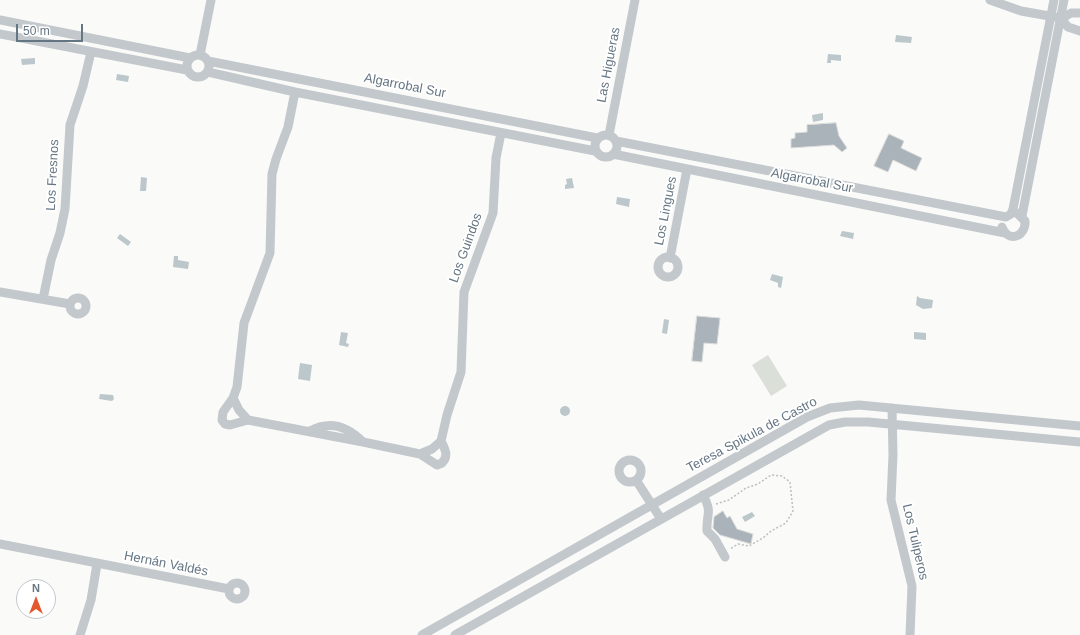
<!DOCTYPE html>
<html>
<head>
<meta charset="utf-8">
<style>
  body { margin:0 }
  #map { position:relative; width:1080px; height:635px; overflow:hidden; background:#fafaf8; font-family:Arial,sans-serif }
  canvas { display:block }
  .north { position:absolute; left:16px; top:579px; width:40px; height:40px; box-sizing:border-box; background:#fff; border:1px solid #c1c8cd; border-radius:50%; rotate:0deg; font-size:11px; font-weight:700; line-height:16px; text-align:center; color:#657683 }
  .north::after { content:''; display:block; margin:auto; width:14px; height:18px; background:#e4572e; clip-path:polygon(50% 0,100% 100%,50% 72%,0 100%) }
  .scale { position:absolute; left:16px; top:24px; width:67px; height:18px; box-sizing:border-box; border:2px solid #657683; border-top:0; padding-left:5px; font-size:12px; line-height:14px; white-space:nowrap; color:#657683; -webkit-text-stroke:3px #fff; paint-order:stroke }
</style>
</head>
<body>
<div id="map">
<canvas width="1080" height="635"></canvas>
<div class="north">N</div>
<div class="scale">50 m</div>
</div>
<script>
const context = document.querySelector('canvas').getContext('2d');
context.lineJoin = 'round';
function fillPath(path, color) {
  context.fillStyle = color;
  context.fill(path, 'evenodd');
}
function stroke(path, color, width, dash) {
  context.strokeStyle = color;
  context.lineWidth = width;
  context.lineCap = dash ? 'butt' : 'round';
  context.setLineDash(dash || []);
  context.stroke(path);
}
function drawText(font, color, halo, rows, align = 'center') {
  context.font = font + ' Arial,sans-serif';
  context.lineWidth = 4;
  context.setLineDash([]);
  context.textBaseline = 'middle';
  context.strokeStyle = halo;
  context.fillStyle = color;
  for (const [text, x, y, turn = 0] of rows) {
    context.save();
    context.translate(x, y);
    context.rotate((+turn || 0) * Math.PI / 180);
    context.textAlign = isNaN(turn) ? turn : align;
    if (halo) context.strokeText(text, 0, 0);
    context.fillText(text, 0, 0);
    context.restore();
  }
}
fillPath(new Path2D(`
  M768,355L787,386L771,396L752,365Z`), '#dadfd7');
fillPath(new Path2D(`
  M896,35L912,37L911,43L895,42Z
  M828,54L841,55V61L831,60V63H827Z
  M35,58V64L22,65L21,59Z
  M117,74L129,76L128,82L116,80Z
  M823,113V120L813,122L812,115Z
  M141,177L147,178L146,191H140Z
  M572,178L574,188L565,189V185L567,184L566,179Z
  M617,197L630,199L629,207L616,204Z
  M842,231L854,233L853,239L840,236Z
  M120,234L131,242L128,246L117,238Z
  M174,256H178V260L189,262L188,269L173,267Z
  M772,274L783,277L781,288L778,287V283L770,280Z
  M917,296L920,298L933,300L932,308L923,309L916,305Z
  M664,319L669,320L667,334L662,333Z
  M341,332L348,333L346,343L349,344L348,347L339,345Z
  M914,332L926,333V340L914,339Z
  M300,363L312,365L310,381L298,379Z
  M100,394L113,395L114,399L112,401L99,399Z
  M560 411a5 5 0 1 1 10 0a5 5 0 1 1-10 0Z
  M752,512L755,516L745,522L742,517Z`), '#bbc7cb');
const building = new Path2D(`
  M836,123L839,136L847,148L842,152L834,145L791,148V139L795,138V133L807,132V125Z
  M889,134L904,141L901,148L922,158L916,171L893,160L888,172L874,166Z
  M697,316L720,318L717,344L704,343L702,362L692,361Z
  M723,511L727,518L730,516L737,529L753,534L751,544L720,535L713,528L714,517Z`);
fillPath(building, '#aab3b9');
stroke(building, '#dcdcda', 1);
stroke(new Path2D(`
  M716,504L729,500L746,488L758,484L771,475L782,476L790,482L793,511L786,523L771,531L763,538L749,546L738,544L730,549`), '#bbbfc2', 1.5, [2, 2]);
stroke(new Path2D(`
  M990,0L1021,11L1055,17
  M1061,19L1068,27L1080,31
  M1061,19L1071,13H1080
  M0,20L190,58
  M0,34L187,70
  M187 66a11 11 0 1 1 22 0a11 11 0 1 1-22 0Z
  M200,55L211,0
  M208,61L597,138
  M208,72L295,92L595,151
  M295,92L288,127L276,159L272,174L270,253L244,323L237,387L233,398L223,412L222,420L225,424L230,425L248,420L363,442L420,454L437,465L442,463C449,456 445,449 441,441
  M595 146a11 11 0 1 1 22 0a11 11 0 1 1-22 0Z
  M609,135L635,0
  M616,141L1006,217L1011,214L1013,209L1054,0
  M613,154L1005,233
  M1022,216L1064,0
  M1002,227C1008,243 1026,237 1025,221L1017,213
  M658 267a10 10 0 1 1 20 0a10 10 0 1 1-20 0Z
  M670,258L687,169
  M0,292L70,304
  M70 306a8 8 0 1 1 16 0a8 8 0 1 1-16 0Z
  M43,299L51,260L60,233L65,209L70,125L83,86L91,52
  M233,398L239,410L248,420
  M892,408L893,455L891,500L912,586L910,635
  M310,431C330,420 347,426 363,442
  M420,454L432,449L441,441L447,415L461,372L464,292L493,213L496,158L501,133
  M619 471a11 11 0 1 1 22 0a11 11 0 1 1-22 0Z
  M636,480L661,519
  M703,495C713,514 706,513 707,531L715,539L725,557
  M0,544L229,589
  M229 591a8 8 0 1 1 16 0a8 8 0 1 1-16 0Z
  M80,635L91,600L97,564
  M422,635L807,417L830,408L859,405L1080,426
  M455,635L829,425L845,422H868L1080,442`), '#c3c8cc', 9);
drawText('13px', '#657683', '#fff', [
  ["Las Higueras",609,65,-79],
  ["Algarrobal Sur",405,86,11],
  ["Los Fresnos",53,175,-87],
  ["Algarrobal Sur",812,181,11],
  ["Los Lingues",666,211,-79],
  ["Los Guindos",466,248,-70],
  ["Teresa Spikula de Castro",752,435,-28],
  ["Los Tuliperos",915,542,77],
  ["Hernán Valdés",166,564,11]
]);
</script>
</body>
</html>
